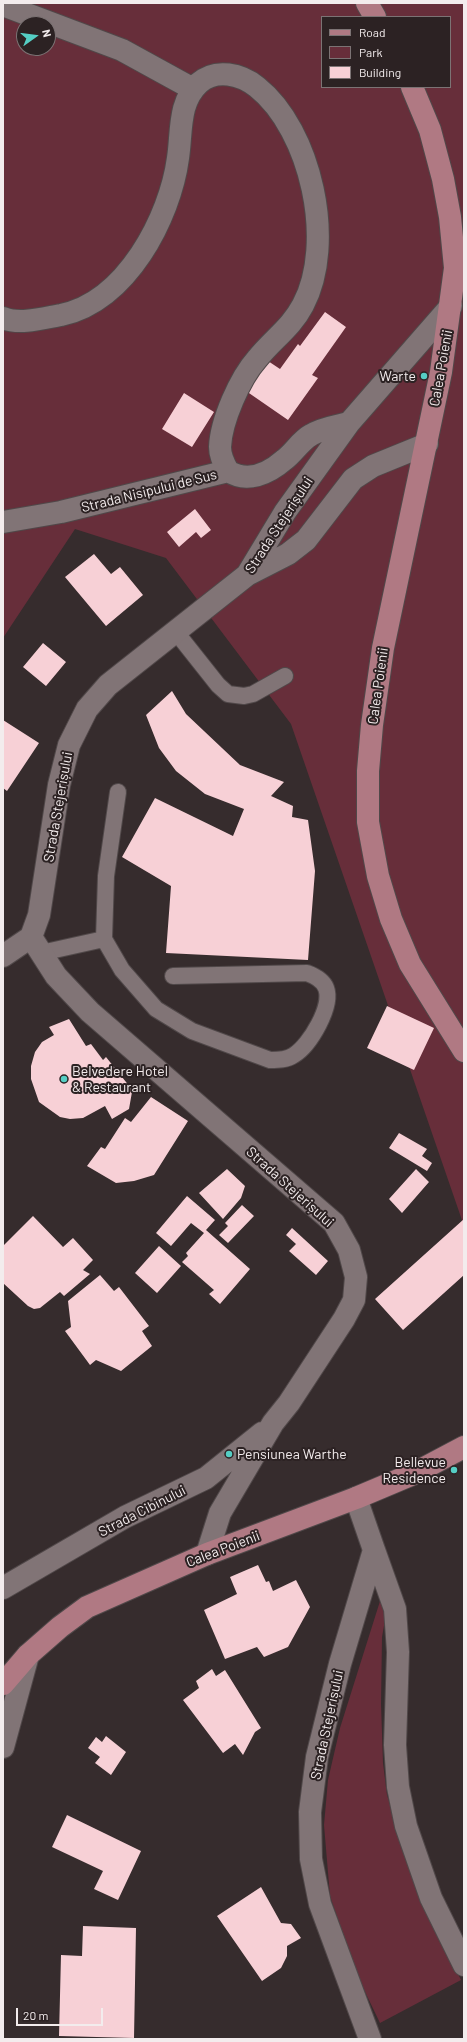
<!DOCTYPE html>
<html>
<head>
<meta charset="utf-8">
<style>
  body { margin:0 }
  #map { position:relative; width:467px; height:2042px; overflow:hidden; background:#362c2d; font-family:Barlow,sans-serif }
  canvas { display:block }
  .frame { position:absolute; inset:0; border:4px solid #f3eced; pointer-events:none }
  .legend { position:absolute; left:321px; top:16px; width:130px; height:72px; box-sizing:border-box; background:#2c2223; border:1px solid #7c7374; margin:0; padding:5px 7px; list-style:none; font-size:12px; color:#f3eced }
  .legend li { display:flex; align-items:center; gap:8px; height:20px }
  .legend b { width:20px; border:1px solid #7c7374 }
  .north { position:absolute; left:16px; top:16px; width:40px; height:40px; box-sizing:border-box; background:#2c2223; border:1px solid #7c7374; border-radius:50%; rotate:76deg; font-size:11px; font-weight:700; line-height:16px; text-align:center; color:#f3eced }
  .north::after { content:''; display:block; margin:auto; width:14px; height:18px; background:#55cec4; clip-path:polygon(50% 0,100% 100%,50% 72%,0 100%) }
  .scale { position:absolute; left:16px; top:2008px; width:87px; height:18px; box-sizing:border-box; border:2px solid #f3eced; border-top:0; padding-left:5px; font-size:12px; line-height:14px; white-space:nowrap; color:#f3eced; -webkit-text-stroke:3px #2c2223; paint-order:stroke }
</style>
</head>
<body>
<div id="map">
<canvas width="467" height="2042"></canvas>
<div class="frame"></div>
<ul class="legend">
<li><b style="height:5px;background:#b07983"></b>Road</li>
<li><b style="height:11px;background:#672e3a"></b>Park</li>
<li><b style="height:11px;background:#f7d0d6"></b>Building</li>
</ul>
<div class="north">N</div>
<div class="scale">20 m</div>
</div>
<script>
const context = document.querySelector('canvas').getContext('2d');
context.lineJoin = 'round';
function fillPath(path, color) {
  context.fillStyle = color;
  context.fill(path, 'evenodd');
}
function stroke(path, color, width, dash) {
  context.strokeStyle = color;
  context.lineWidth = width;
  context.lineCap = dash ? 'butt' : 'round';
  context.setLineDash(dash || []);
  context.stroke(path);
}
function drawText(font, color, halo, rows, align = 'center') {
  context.font = font + ' Barlow,sans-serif';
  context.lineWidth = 4;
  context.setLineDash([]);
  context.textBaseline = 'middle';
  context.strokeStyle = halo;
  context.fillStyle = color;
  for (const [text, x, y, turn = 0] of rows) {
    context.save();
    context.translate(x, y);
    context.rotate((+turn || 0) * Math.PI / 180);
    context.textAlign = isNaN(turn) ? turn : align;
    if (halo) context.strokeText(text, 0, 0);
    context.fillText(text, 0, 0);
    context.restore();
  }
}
fillPath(new Path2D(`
  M3,3H464V1226L291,724L166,558L75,529L3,638ZM322,17H450V87H322ZM24,24H48V48H24Z
  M381,1598L388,1603L382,1637L381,1704L383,1763L387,1795L401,1839L425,1905L461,1980L380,2023L357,1975L330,1896L324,1825L328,1780L340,1728Z`), '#672e3a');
fillPath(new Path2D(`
  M325,312L346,327L312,375L318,378L288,420L246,391L268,361L280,369L298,344L300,346Z
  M184,393L214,412L192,447L162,429Z
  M195,509L211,530L201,538L196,532L179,547L167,532Z
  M94,554L111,574L120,567L143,595L106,626L65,577Z
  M43,643L66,662L46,686L23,667Z
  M172,691L186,714L240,765L284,782L271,796L293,806L292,817L308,820L315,871L308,960L166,953L171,886L122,857L155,798L233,836L244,809L205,794L176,771L159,748L146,715Z
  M3,720L39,743L7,791L3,788Z
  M387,1006L434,1028L414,1070L367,1048Z
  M69,1019L86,1046L91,1044L103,1060L106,1057L130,1087L132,1092L129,1109L112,1119L105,1106L83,1118L70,1119L60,1117L39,1102L31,1079V1066L35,1052L42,1042L54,1035L49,1027Z
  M151,1097L188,1121L154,1175L134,1181L116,1183L87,1166L101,1147L105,1149L125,1118L131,1122Z
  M399,1133L427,1149L422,1156L432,1163L427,1171L389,1148Z
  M227,1169L245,1186L241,1198L223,1219L199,1193Z
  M416,1169L429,1182L402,1213L389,1199Z
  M187,1196L215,1220L206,1230L250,1269L220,1304L209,1294L214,1290L182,1262L188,1256L186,1253L204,1233L191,1223L171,1246L156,1233Z
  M242,1205L254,1216L228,1243L219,1235L228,1226L225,1223Z
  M33,1216L63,1247L73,1238L93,1260L83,1270L90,1274L64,1296L60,1292L40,1308L34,1309L28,1306L3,1283V1246Z
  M464,1219V1275L403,1330L375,1299Z
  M292,1228L328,1261L316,1275L289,1251L296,1244L286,1235Z
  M159,1246L181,1266L157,1293L135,1273Z
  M100,1275L114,1291L119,1287L149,1326L142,1331L152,1346L121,1371L96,1360L90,1365L65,1331L71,1327L68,1301Z
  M258,1565L266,1582L269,1581L273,1591L296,1580L310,1607L288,1647L264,1657L257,1647L225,1659L204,1610L237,1594L230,1577Z
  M212,1669L216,1676L225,1670L261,1728L255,1732L243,1755L235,1744L223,1753L183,1700L199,1688L196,1681Z
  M106,1736L126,1752L111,1775L95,1763L100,1757L88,1748L96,1737L102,1742Z
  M67,1815L141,1851L118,1900L94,1889L103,1871L52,1847Z
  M261,1887L281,1923L291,1924L301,1938L287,1946V1956L281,1968L262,1981L217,1916Z
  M83,1926L136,1928L134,2038L59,2036L61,1955L82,1956Z`), '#f7d0d6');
const lane = new Path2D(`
  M176,632L218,685L228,694L244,696L253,694L285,676
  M118,792L106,876L104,939L122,970L156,1009L192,1031L270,1060C278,1060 287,1060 294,1055C310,1045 333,1006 326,988C323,980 315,976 307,973L173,976
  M41,953L104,939`);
const street = new Path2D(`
  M3,5L122,50L193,89
  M3,318C20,325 44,318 61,315C126,302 170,218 178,158C182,132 178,102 199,83C216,68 241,74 257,87C311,130 336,243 303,305C291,328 273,339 257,359C240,378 221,421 220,447C220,456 224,464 228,471
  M3,522L61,512L228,471C247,483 268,474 284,460C294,453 300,441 311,435C322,428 337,426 349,423
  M247,575L288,554L306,540L353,479L373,466L427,444
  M31,937L56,976L90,1012L334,1223L349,1250L356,1277L354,1300L344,1319L289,1403L273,1423L220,1513L207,1554
  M3,956L31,937L39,915L59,785L69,745L87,709L108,685L247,575L285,512L349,423L451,306
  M356,1498L374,1550L340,1664L317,1757L310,1812L311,1859L320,1904L370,2039
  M374,1550L395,1609L398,1652L395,1745L398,1787L406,1826L431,1898L464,1965
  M3,1588L125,1517L206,1478L262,1433
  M3,1747L28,1655`);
const primary = new Path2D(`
  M367,3L375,17
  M412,87L430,130L443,179L450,217L455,268L441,372L383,648L372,725L368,771V822L378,876L391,919L410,964L464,1051
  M3,1684L28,1655L60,1627L87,1607L207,1554L356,1498L413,1474L464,1447`);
stroke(lane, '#504849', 18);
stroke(street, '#504849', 24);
stroke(primary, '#504849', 24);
stroke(lane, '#817476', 16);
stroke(street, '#817476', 22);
stroke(primary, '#b07983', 22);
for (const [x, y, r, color] of [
  [424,376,4,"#55cec4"],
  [64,1079,4,"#55cec4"],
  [229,1454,4,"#55cec4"],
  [454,1470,4,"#55cec4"]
]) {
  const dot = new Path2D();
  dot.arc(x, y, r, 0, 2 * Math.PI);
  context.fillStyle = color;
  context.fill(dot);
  stroke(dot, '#2c2223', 1.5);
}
drawText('14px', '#f3eced', '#2c2223', [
  ["Calea Poienii",441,368,-80],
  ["Strada Nisipului de Sus",149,491,-14],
  ["Strada Stejerișului",279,525,-57],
  ["Calea Poienii",378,686,-82],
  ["Strada Stejerișului",58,807,-80],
  ["Strada Stejerișului",290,1187,42],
  ["Strada Cibinului",142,1511,-27],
  ["Calea Poienii",223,1549,-21],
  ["Strada Stejerișului",327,1725,-78]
]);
drawText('14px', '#f3eced', '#2c2223', [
  ["Warte",416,376],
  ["Belvedere Hotel",72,1071,"left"],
  ["& Restaurant",72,1087,"left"],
  ["Pensiunea Warthe",237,1454,"left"],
  ["Bellevue",446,1462],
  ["Residence",446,1478]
], 'right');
</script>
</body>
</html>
